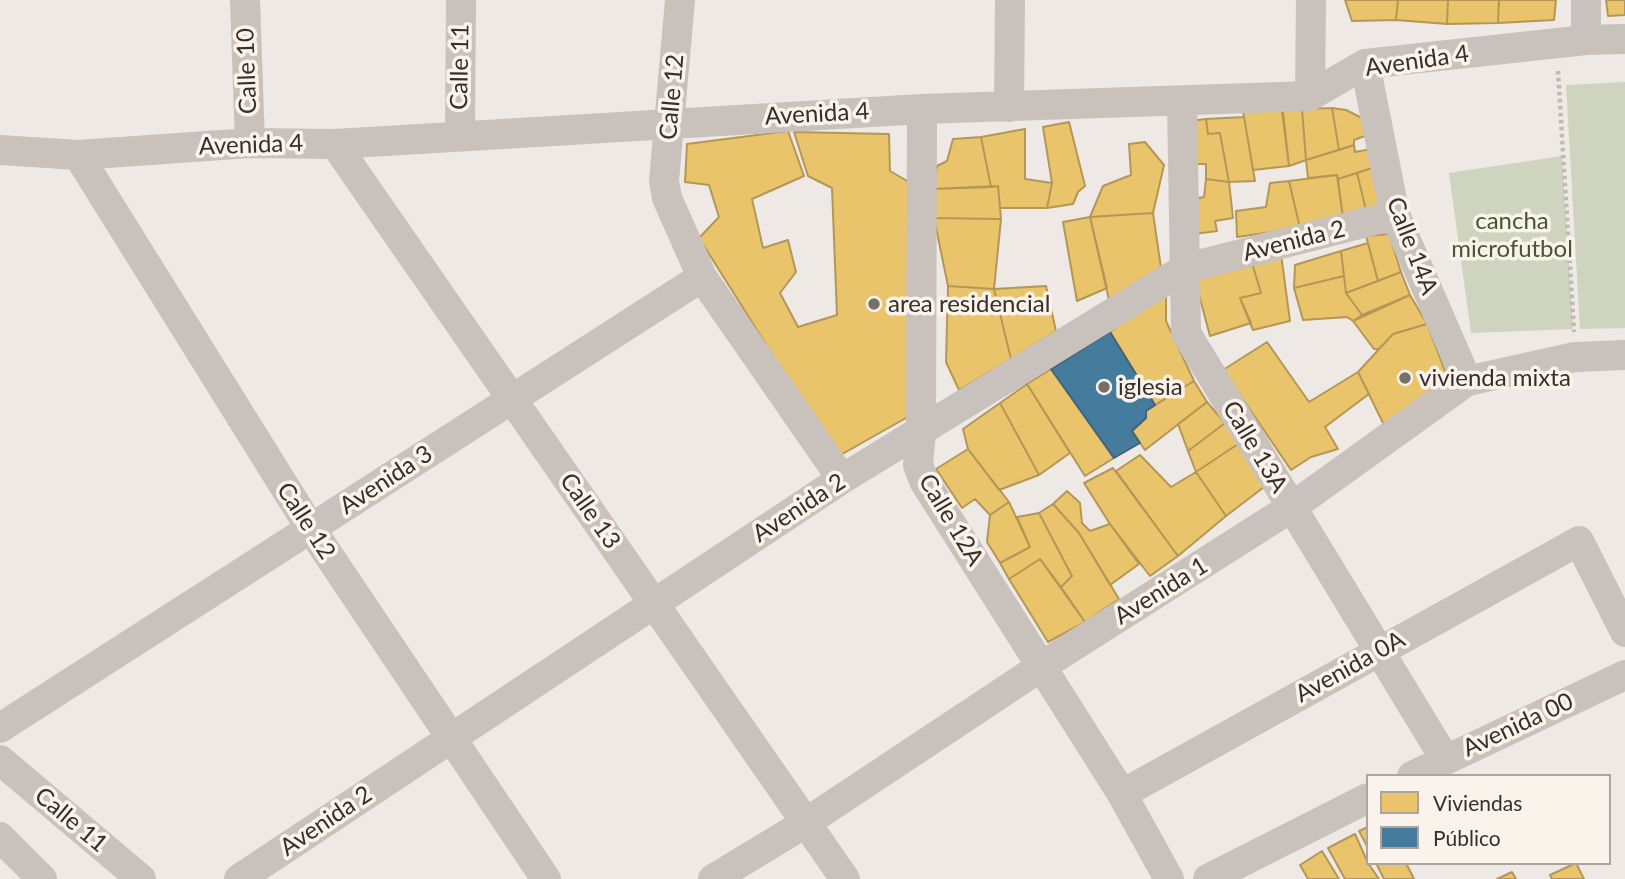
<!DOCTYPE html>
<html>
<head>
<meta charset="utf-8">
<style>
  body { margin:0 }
  #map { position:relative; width:1625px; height:879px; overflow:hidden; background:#eee9e4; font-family:Lato,sans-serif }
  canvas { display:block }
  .legend { position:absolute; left:1366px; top:774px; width:245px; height:91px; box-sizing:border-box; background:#faf3ec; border:2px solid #ada49e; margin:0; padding:9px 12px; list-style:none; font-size:21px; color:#392e2a }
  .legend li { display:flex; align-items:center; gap:14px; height:35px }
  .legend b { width:35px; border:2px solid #ada49e }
</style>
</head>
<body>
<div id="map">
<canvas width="1625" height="879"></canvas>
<ul class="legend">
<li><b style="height:19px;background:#e9c46a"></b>Viviendas</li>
<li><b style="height:19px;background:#457b9d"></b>Público</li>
</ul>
</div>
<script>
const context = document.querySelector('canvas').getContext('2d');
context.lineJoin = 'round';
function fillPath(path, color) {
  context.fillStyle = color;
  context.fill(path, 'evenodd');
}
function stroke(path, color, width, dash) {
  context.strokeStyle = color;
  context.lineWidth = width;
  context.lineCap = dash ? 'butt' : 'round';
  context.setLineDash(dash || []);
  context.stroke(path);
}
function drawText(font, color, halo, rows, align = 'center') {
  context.font = font + ' Lato,sans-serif';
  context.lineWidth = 7;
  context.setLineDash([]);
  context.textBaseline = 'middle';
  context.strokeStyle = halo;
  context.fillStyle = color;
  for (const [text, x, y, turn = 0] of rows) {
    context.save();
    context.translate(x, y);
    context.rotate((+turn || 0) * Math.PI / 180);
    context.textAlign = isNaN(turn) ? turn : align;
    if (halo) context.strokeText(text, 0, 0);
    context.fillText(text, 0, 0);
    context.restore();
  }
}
fillPath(new Path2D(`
  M1625,82V328L1580,329L1566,85Z
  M1562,156L1573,329L1471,333L1449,173Z`), '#cfd4be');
const homes = new Path2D(`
  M1345,0H1398L1396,20L1352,21Z
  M1398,0H1448L1447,24L1396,20Z
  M1448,0H1499L1498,23L1447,24Z
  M1499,0H1556L1554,20L1498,23Z
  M1606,0H1625V15L1608,16Z
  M1282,103L1289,166L1253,170L1243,111Z
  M1332,108L1346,110L1368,121L1370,134L1354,140V145L1339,150Z
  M1332,108L1339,150L1306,160L1302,109Z
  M1302,109L1306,160L1289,166L1282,111Z
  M1244,117L1255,181L1229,182L1220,133L1208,134L1206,119Z
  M1206,119L1208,134L1220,133L1229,182L1206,179V164H1193L1190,121Z
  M1069,122L1085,186L1078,192L1073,204L1047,208L1052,183L1043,127Z
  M1025,129V179L1052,183L1047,208H1000L998,186L991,187L981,137Z
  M788,131L804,176L752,199L763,248L788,240L796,272L780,293L798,327L837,315L832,188L808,176L794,132L889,134L890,171L909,182L913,414L837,457L699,238L719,217L709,185L685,182L687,144Z
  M981,137L991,187L932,189L937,166L947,161L953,139Z
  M1145,142L1164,165L1153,213L1090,217L1103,186L1131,175L1129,144Z
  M1354,145L1355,152L1371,149L1375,167L1338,179L1337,175L1308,178L1306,160Z
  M1375,167L1381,206L1366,210L1357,173Z
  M1357,173L1366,210L1343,218L1338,179Z
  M1337,175L1343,218L1300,228L1289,181Z
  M1206,179L1229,182L1233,218L1215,221L1217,231L1194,234L1188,200L1204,197Z
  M1289,181L1300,228L1237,237L1236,211L1266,207L1270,183Z
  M998,186L1001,219L934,218L932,189Z
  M1153,213L1161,268L1109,300L1090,217Z
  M1090,217L1107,288L1077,301L1063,222Z
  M934,218L1001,219L994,289L948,286Z
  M1389,234L1401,272L1378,281L1366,236Z
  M1368,243L1378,281L1346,293L1341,251Z
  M1341,251L1344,276L1294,288L1295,265Z
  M1281,254L1290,321L1253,330L1240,298L1261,293L1252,263Z
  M1252,263L1261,293L1240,298L1251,323L1210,336L1194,276Z
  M1401,272L1410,295L1362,315L1346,293Z
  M1344,276L1346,293L1362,315L1353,321L1347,317L1303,320L1294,288Z
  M948,286L994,289L1011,359L959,390L946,362Z
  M1046,286L1056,331L1011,359L994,289Z
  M1166,291V321L1194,381L1155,405L1110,332Z
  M1410,295L1427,324L1393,334L1379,349H1374L1353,321Z
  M1427,324L1450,384L1385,427L1358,372L1393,334Z
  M1267,342L1309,402L1358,372L1369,394L1325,427L1338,449L1311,457L1291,470L1223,370Z
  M1051,369L1114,458L1085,476L1027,384Z
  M1194,381L1207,402L1145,450L1132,431L1146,418V411Z
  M1027,384L1070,453L1039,475L1000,403Z
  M1207,402L1225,423L1188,451L1178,424Z
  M1000,403L1039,475L999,490L968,449L963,429Z
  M1225,423L1241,442L1196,472L1188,451Z
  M1241,442L1268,484L1226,516L1196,472Z
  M968,449L1009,502L990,515L975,499L962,508L936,469Z
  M1140,455L1171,487L1196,472L1226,516L1178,556L1116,471Z
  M1113,468L1178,556L1150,576L1110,524L1084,483Z
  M1067,491L1080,503L1082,523L1090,531L1110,524L1139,564L1110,585L1079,533L1053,504Z
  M1009,502L1030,547L1000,563L987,542L990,515Z
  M1053,504L1079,533L1119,599L1085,622L1061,587L1072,576L1039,513Z
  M1039,513L1072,576L1061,587L1040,559L1009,579L1000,563L1030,547L1017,517Z
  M1040,559L1085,622L1048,642L1009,579Z
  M1368,827V848L1359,831Z
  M1355,834L1368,863L1379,879H1345L1328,848Z
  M1322,851L1339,879H1308L1300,865Z
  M1376,863H1406L1414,879H1384Z
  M1576,863L1584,879H1552L1550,875Z
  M1512,872L1516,879H1497Z`);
fillPath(homes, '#e9c46a');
stroke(homes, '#b49757', 2);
const public = new Path2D(`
  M1110,332L1155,405L1146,411V418L1132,431L1140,443L1114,458L1051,369Z`);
fillPath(public, '#457b9d');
stroke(public, '#41647a', 2);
stroke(new Path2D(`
  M1558,71L1574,332`), '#c0bab5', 4.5, [3.5, 3.5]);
stroke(new Path2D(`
  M245,0L250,143
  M680,0L664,181L667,198L702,277L842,479
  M1586,0V40
  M1365,64L1395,215L1467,381
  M1310,96L1311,0
  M1182,101L1186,333L1445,759
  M1009,107L1010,0
  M922,109L921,432L918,465L924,481L1122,794L1169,879
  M460,135L461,0
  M335,144L845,879
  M0,150L78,155L250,143L335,144L922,109L1310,96L1365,64L1586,40L1625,39
  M78,155L311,529L546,879
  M0,728L702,277
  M0,760L141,879
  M1412,776L1625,675
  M1122,794L1579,541L1625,632
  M0,837L42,879
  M239,879L842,479L1186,268L1395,215
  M713,879L804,824L1042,666L1292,507L1467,381L1575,357L1625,355
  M1208,879L1368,798`), '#c8c1bc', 30);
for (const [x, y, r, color] of [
  [874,304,7,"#786f6b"],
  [1405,378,7,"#786f6b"],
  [1104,387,7,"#786f6b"]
]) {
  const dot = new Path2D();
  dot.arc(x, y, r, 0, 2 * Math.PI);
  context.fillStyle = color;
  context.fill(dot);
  stroke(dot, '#faf3ec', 2.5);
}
drawText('24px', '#392e2a', '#faf3ec', [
  ["Avenida 4",1417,61,-8],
  ["Calle 11",460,67,-89],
  ["Calle 10",247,71,-92],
  ["Calle 12",672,97,-85],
  ["Avenida 4",817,114,-3],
  ["Avenida 4",251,145,-2],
  ["Avenida 2",1294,241,-14],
  ["Calle 14A",1412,246,69],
  ["Calle 13A",1255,447,59],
  ["Avenida 3",386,480,-33],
  ["Avenida 2",799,508,-33],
  ["Calle 13",590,511,55],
  ["Calle 12A",951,520,59],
  ["Calle 12",306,521,57],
  ["Avenida 1",1161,591,-32],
  ["Avenida 0A",1350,667,-29],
  ["Avenida 00",1518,725,-25],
  ["Calle 11",71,820,40],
  ["Avenida 2",326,821,-34]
]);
drawText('24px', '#48572e', '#faf3ec', [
  ["cancha",1512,221],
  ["microfutbol",1512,249]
]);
drawText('24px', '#392e2a', '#faf3ec', [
  ["area residencial",888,304],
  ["vivienda mixta",1419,378],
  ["iglesia",1118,387]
], 'left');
</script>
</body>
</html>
